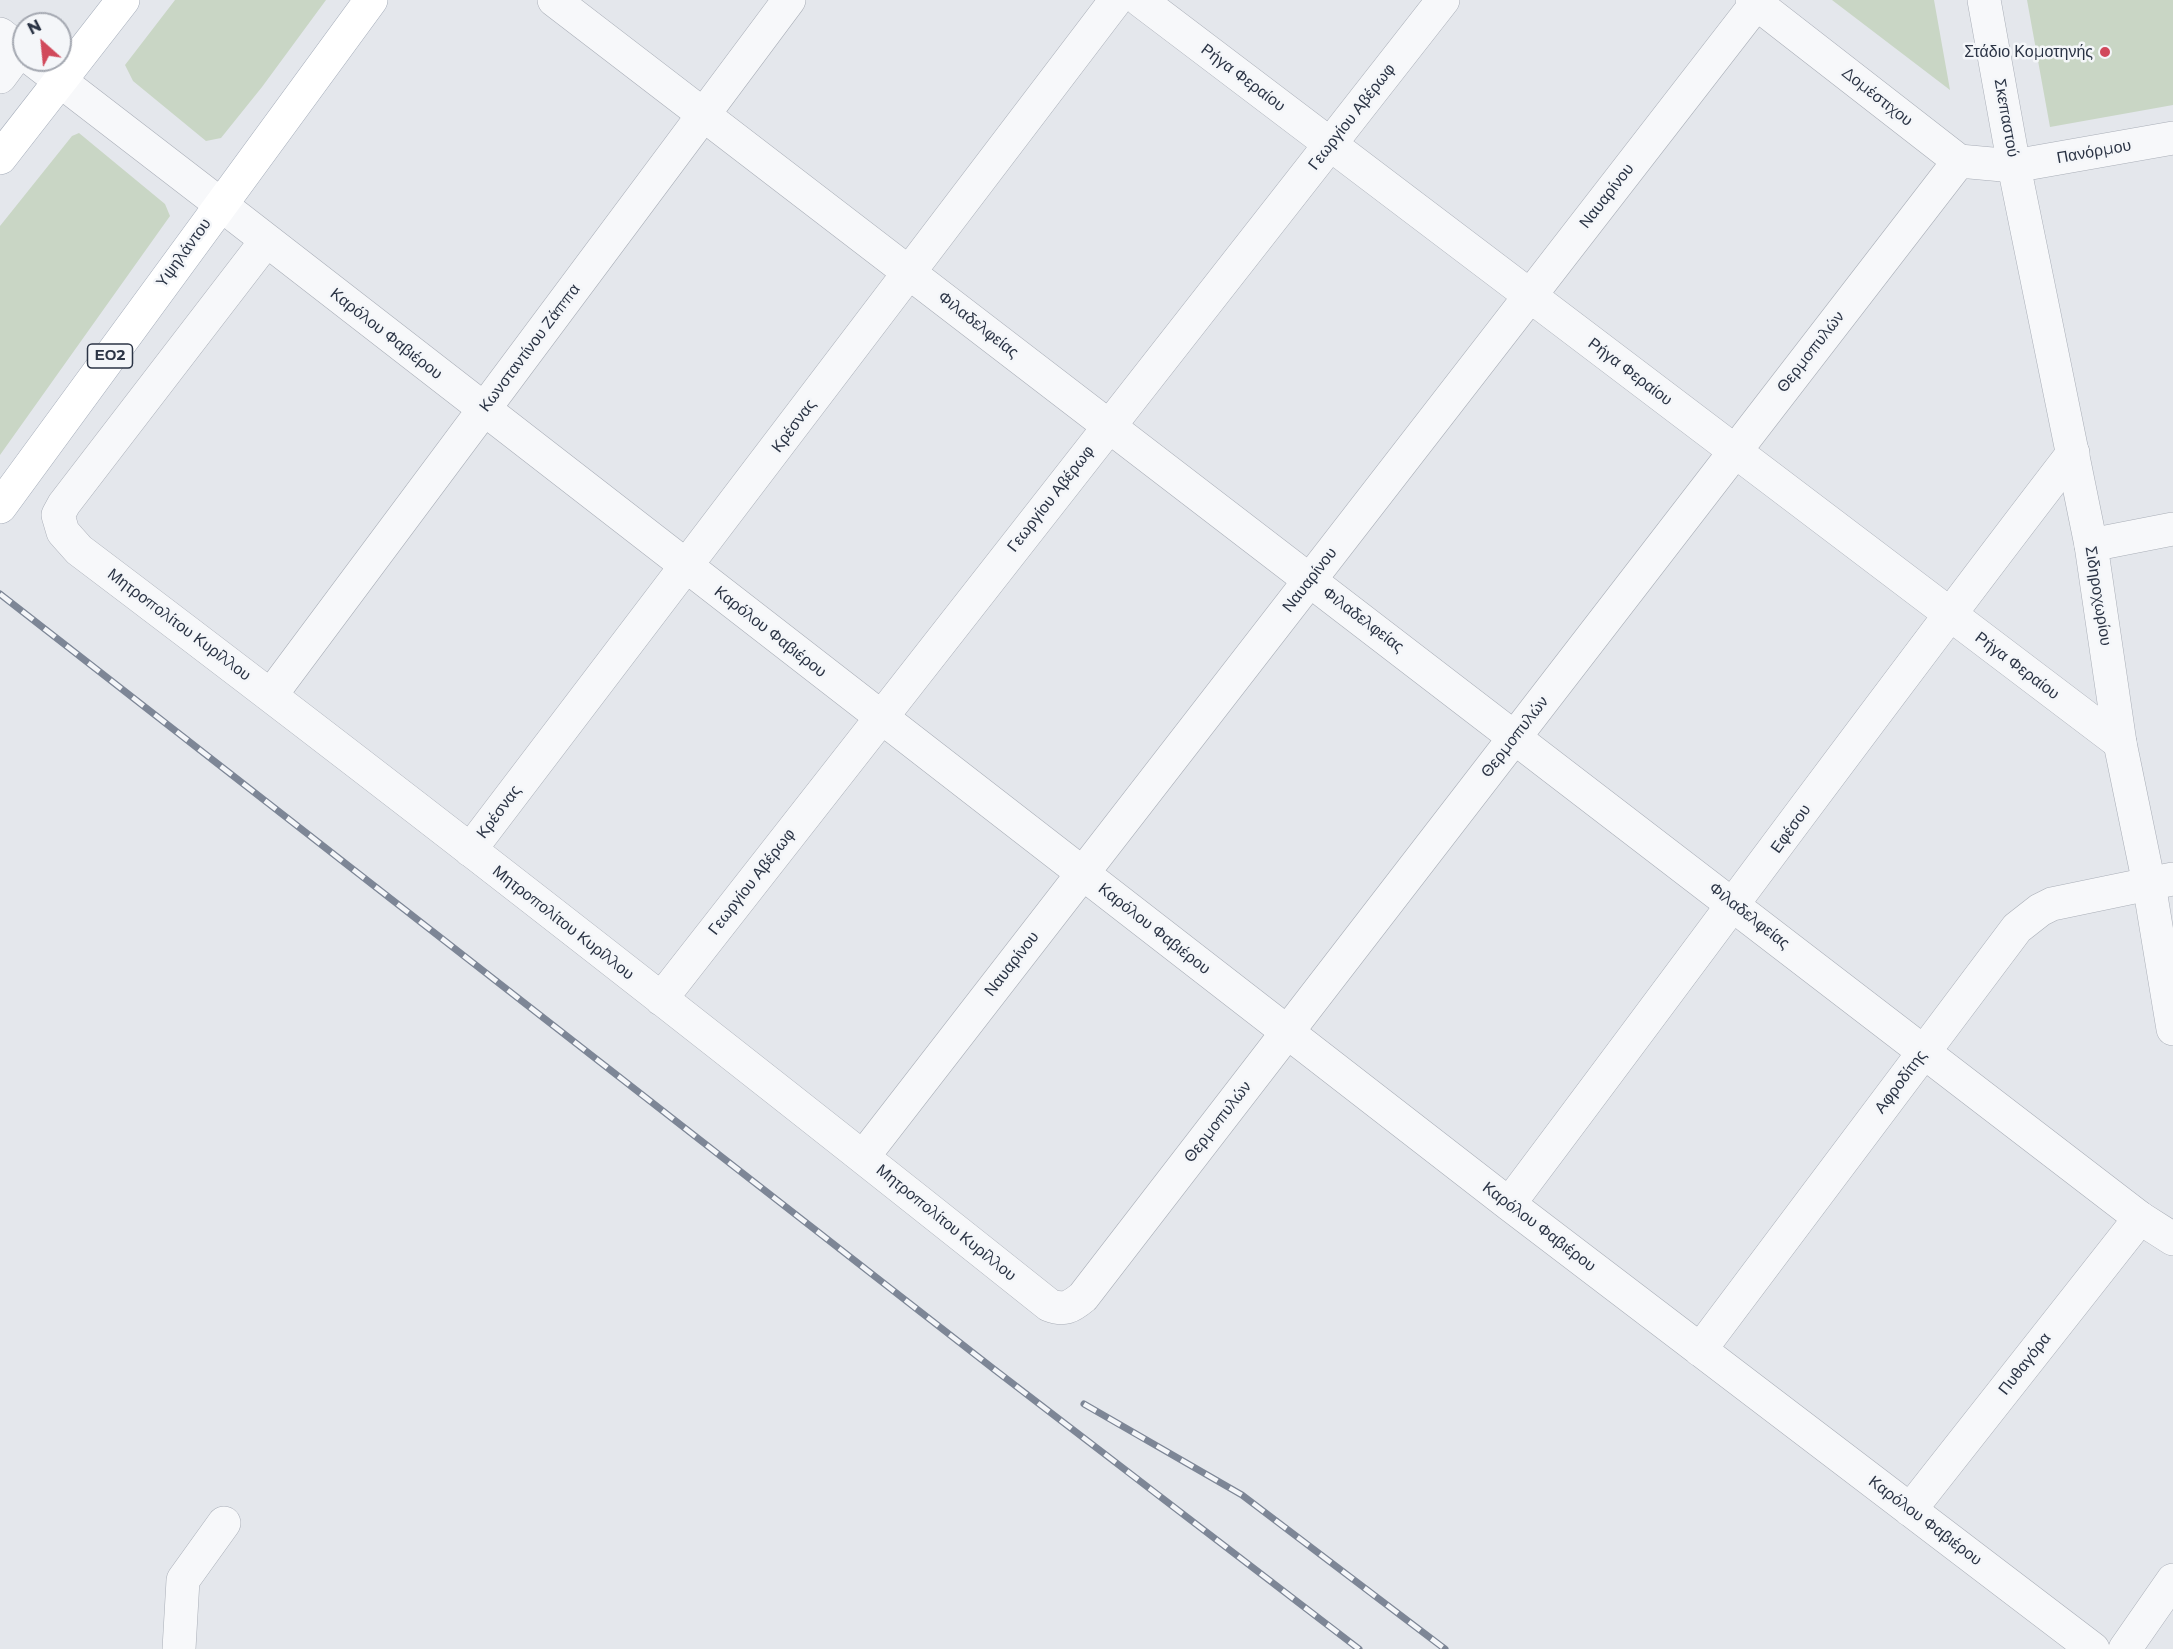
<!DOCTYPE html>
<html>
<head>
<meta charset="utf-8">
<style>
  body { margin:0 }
  #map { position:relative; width:2173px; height:1649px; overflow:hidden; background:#e4e7ec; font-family:Montserrat,sans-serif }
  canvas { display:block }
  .north { position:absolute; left:12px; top:12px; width:60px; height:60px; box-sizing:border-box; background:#f4f6f9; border:2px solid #a4a8b1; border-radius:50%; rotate:333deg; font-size:16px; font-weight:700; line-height:24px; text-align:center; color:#2b3445 }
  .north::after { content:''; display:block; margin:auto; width:21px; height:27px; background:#d1495b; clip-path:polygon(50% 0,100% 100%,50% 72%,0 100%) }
</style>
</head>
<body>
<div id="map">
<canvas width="2173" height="1649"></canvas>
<div class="north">N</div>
</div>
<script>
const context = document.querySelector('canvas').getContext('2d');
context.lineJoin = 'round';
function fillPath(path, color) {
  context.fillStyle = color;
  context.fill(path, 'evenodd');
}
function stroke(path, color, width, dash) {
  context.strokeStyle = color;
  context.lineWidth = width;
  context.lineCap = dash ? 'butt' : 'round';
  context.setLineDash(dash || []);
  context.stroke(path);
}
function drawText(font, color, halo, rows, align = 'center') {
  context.font = font + ' Montserrat,sans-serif';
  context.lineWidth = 5;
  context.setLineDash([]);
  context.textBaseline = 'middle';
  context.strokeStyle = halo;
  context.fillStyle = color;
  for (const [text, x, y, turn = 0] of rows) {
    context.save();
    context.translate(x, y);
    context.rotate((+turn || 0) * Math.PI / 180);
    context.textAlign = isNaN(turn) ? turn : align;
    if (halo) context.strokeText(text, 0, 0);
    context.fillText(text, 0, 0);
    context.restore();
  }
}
fillPath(new Path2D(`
  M175,0H326L262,87L221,138L206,141L133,81L125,65Z
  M1832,0H1934L1950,90Z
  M2027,0H2173V105L2050,127Z
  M79,133L165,204L170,216L0,455V226L72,136Z`), '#c9d6c5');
const minor = new Path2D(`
  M1140,0L2120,743
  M1752,0L1959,161L2014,166
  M0,77L20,50
  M220,204L1509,1204L2093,1649
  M266,241L64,504L58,515L63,532L79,550C406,797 729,1050 1049,1305C1064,1311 1071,1307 1083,1297L1959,161
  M2091,545L2173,529
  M271,695L789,0
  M470,850L1116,0
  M661,999L1443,0
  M863,1157L1756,4
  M1509,1204C1697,954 1882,701 2073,453
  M1700,1350L2017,928L2040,910L2052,904L2173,879
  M1910,1510L2140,1218
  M179,1649L183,1580L224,1523
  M2125,1649L2173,1580`);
const tertiary = new Path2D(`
  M554,0L2140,1218L2173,1239
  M1984,0L2014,166L2091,545L2120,743L2149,884L2173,1029
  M0,34L24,53
  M33,60L220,204
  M2014,166L2173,138`);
const primary = new Path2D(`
  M0,158L123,0
  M0,507L371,0`);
stroke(minor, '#a9aeb7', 34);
stroke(tertiary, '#a9aeb7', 34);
stroke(primary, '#a3abb8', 34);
stroke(minor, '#f7f8fa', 33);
stroke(tertiary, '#f7f8fa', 33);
stroke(primary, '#fff', 33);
const rail = new Path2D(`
  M0,594L995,1370L1359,1649
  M1084,1404L1242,1495L1445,1649`);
stroke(rail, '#7d8696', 7);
stroke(rail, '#f4f6f9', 4.5, [14]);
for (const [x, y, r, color] of [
  [2105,52,6,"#d1495b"]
]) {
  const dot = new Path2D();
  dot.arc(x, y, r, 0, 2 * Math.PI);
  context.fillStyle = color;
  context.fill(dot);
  stroke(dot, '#f4f6f9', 2);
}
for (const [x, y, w] of [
  [110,356,45]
]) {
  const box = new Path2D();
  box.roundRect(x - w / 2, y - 12, w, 24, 4.5);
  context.fillStyle = '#f4f6f9';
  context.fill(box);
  stroke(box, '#2b3445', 1.5);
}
drawText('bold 15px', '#2b3445', null, [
  ["ΕΟ2",110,356]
]);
drawText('16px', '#2b3445', '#f4f6f9', [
  ["Στάδιο Κομοτηνής",2093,52]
], 'right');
drawText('16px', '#2b3445', '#f4f6f9', [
  ["Ρήγα Φεραίου",1243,78,37],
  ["Δομέστιχου",1877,97,38],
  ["Γεωργίου Αβέρωφ",1352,117,-52],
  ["Σκεπαστού",2006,118,80],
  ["Πανόρμου",2094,152,-10],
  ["Ναυαρίνου",1607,196,-52],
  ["Υψηλάντου",184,253,-54],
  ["Φιλαδελφείας",978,325,38],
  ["Καρόλου Φαβιέρου",386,334,38],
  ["Κωνσταντίνου Ζάππα",530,348,-53],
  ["Θερμοπυλών",1811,352,-52],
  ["Ρήγα Φεραίου",1630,372,37],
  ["Κρέσνας",794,426,-53],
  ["Γεωργίου Αβέρωφ",1051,499,-52],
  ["Ναυαρίνου",1310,580,-52],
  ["Σιδηροχωρίου",2098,596,81],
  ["Φιλαδελφείας",1363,620,37],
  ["Μητροπολίτου Κυρίλλου",179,625,37],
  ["Καρόλου Φαβιέρου",770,632,38],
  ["Ρήγα Φεραίου",2017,666,37],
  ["Θερμοπυλών",1515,737,-52],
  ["Κρέσνας",499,812,-53],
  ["Εφέσου",1791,829,-54],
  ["Γεωργίου Αβέρωφ",752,882,-52],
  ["Φιλαδελφείας",1749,916,38],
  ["Μητροπολίτου Κυρίλλου",563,923,38],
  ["Καρόλου Φαβιέρου",1154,929,38],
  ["Ναυαρίνου",1012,964,-52],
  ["Αφροδίτης",1901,1082,-53],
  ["Θερμοπυλών",1218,1122,-52],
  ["Μητροπολίτου Κυρίλλου",946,1223,39],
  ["Καρόλου Φαβιέρου",1539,1227,37],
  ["Πυθαγόρα",2025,1364,-52],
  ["Καρόλου Φαβιέρου",1925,1521,37]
]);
</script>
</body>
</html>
